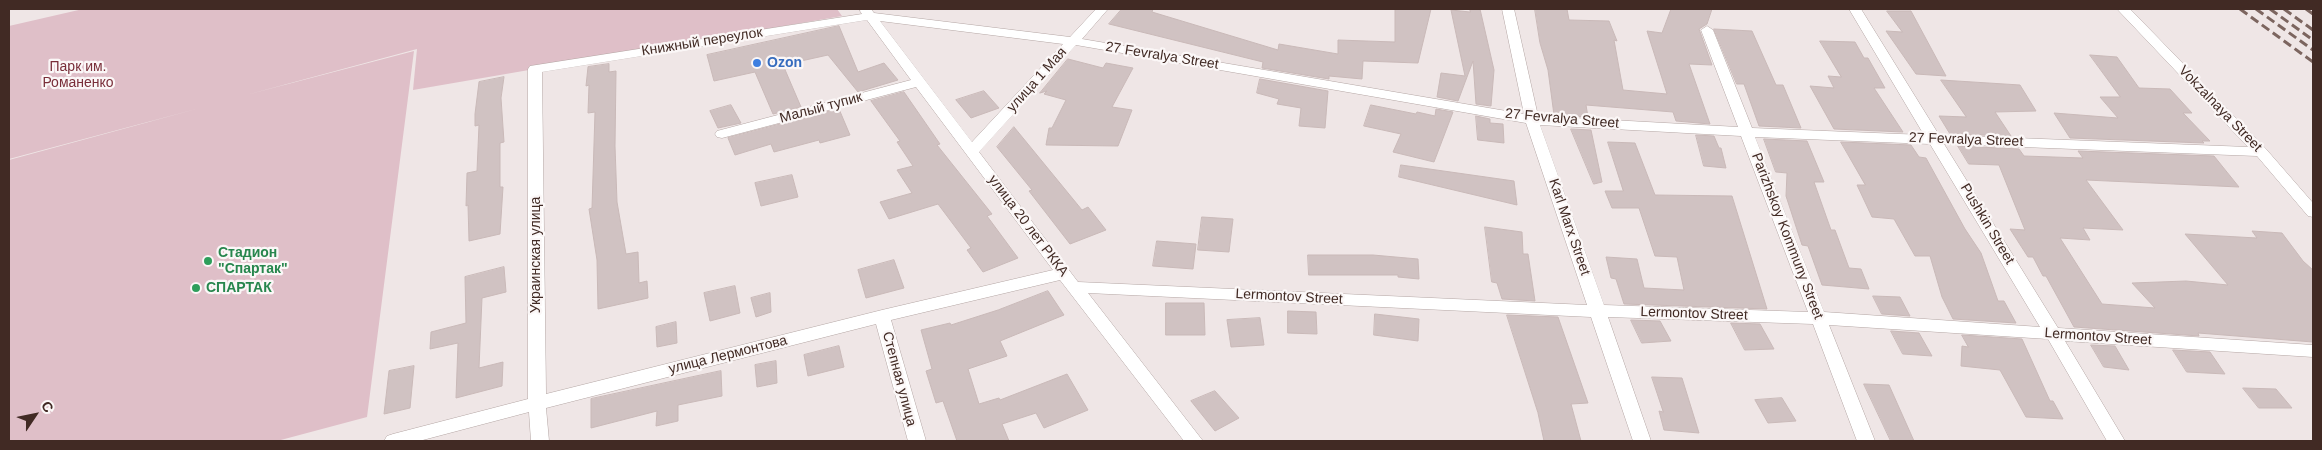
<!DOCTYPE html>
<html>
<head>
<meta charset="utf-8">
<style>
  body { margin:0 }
  #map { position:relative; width:2322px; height:450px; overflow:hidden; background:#efe6e6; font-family:Helvetica,sans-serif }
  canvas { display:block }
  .frame { position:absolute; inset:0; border:10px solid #412a24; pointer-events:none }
  .north { position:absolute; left:10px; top:390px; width:50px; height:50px; -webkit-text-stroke:4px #fbf7f7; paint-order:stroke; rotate:56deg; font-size:14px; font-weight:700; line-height:20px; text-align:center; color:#412a24 }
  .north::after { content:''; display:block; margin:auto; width:18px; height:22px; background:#412a24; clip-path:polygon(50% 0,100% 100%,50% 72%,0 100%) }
</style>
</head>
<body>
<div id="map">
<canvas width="2322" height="450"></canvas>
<div class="frame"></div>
<div class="north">С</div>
</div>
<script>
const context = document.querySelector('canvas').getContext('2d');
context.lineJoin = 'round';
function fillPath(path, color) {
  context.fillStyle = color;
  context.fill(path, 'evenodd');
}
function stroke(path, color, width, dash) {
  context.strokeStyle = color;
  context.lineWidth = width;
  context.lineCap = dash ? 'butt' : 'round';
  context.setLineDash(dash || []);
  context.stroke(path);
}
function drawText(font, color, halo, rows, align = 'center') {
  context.font = font + ' Helvetica,sans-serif';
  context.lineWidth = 4.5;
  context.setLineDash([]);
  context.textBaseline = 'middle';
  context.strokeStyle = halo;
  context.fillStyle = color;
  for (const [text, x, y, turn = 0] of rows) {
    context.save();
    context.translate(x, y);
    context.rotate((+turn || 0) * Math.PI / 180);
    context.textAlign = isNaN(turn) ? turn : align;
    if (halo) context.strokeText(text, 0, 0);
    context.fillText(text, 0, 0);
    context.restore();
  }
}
fillPath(new Path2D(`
  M83,9H837L842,16L413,90L417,49L246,95L414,51L367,417L277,441H9V160L200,108L9,159V26Z`), '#dfbfc8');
const building = new Path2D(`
  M1122,9H1153L1152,12L1278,50L1279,44L1338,54V40L1395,42V9H1431L1418,63L1363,61L1362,79L1329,76V79L1262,68L1263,62L1109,24Z
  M1470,9H1480L1494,70L1491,106L1476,104L1473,61L1458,101L1437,97L1441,73L1465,76L1451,10L1470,12Z
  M1535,9H1567L1569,20L1609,21L1617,41L1614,40L1623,90L1667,94L1647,31L1662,33L1671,9H1712L1707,24L1699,29L1712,65L1689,64L1710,124L1676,121L1673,112L1586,105L1588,117L1554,115L1548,70L1540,43Z
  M1887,11H1911L1946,76L1916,74L1886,31L1902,32Z
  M839,26L858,72L884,63L898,80L858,92L828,55L783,65L801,107L773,114L755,72L714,81L707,55Z
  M1714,29L1752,31L1776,85H1783L1801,128L1759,126L1744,84H1737Z
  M1820,41L1855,42L1864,58H1868L1885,88H1874L1903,132L1834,129L1810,86L1834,88L1828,76L1841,77Z
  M2090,55L2117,57L2139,88L2170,89L2192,113H2183L2210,141H2202L2204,143L2070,138L2054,113L2118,118L2100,97H2120Z
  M1068,59L1103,68L1106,63L1133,68L1112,107L1132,110L1118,146L1046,145L1049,128H1052L1066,100L1044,94L1047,91L1040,93Z
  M609,64V72L616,71L615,146L617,202L626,254L638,252L639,283L647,281L648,298L598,309L597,260L589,209L592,208L595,112L588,113L589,85L586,86L588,67Z
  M504,77L501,98L504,142L500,143V187H503L500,234L469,241L468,205L466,206L467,173L477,171L479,125L475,126V114L479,82Z
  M1260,79L1328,91L1325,128L1299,126L1301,108L1277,104L1279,99L1257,93Z
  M1941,80L2020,85L2036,111L1995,112L2011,136L1950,134L1939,116L1966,117Z
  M984,91L999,108L971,118L956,100Z
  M904,92L940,144L937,145L992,214L987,216L1018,258L983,272L967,250L971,248L938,204L889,219L880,202L912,193L897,170L913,166L897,142L900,141L871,101Z
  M731,105L741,123L718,128L710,111Z
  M1371,105L1416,114L1417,112L1435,116L1436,109L1453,112L1434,162L1393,152L1401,134L1364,126Z
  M839,109L850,135L820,143L819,140L774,152L771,144L735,155L728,138Z
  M1476,116L1490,119V123L1503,124L1504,143L1478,140Z
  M1014,127L1082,210L1088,207L1106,230L1070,244L1029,191L1032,190L997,147Z
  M1571,129L1591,130L1602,182L1594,184Z
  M1696,135L1714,136L1719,148H1721L1726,168L1704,166Z
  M1764,139L1807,141L1824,182H1814L1831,230H1835L1849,268L1861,269L1869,289L1822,285L1808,246L1802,245L1786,196L1787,173L1776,172Z
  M1608,142L1635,143L1655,195L1732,196L1767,309L1624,304L1616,279L1611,278L1606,257L1637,259L1644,288L1684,290L1677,257L1655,256L1639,208H1612L1605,191H1623Z
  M1841,142L1911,145L1919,157L1926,158L1965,229L1981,253L1998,301H2004L2016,323L1953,319L1942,297L1930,256H1915L1894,219L1872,217L1857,185H1865Z
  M1958,146L2019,149L2024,156L2083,158L2078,151L2214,156L2239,187L2086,180L2123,230L2083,228L2090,240L2060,238L2102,304L2155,308L2132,283L2186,281L2228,285L2185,234L2257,238L2252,231L2282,233L2303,261L2313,270V342L2198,333L2199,336L2074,327L2046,276H2043L2033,257H2028L2010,229L2025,230L1999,165L1969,164Z
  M1401,165L1514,181L1517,205L1399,177Z
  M792,175L798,197L761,206L755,183Z
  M1202,217L1233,219L1229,252L1198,250Z
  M1485,227L1522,232L1523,254H1528L1535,301L1502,299L1497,283L1492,282Z
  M1157,241L1196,244L1193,269L1153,266Z
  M1308,255H1373L1418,259L1419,279L1398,277V275H1309Z
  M894,260L904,288L866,298L858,270Z
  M504,267L506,292L482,298L479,368L503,362L502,386L456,398L458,343L430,349L431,332L466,323L465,277Z
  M735,286L740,313L710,321L704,293Z
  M1048,291L1064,315L1000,341L1007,356L968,369L979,404L999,398L1000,400L1067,374L1088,410L1044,428L1036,413L1002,424L1009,441H957L943,401L936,403L926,371L932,369L921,330L950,323L951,325L998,310Z
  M770,293L771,312L756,317L751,298Z
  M1873,296L1900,297L1910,316L1882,314Z
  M1166,303H1204L1205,335H1166Z
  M1288,311L1316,312L1317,334L1288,333Z
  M1375,314L1419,319L1418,341L1374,335Z
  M1507,315L1558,317L1588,403L1571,404L1581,441H1544L1538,413Z
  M1260,318L1264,345L1231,347L1227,320Z
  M1631,320L1660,321L1671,341L1642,343Z
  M676,322L677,343L657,347L656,327Z
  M1731,323L1760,324L1774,349L1745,350Z
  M1891,331L1919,333L1932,356L1903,354Z
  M1962,335L2022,339L2050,401H2053L2063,419L2026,417L2000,370L1961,366L1962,346L1968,347Z
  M2091,345L2115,346L2129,370L2104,367Z
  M839,346L844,367L808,376L804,355Z
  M2173,350L2210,352L2225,374L2187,372Z
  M776,361L777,383L757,387L755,365Z
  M414,366L410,408L384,414L389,371Z
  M721,371L722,396L678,405V421L656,426L657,411L591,428V399Z
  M1652,377L1682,378L1699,433L1664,430L1659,411L1663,412Z
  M1864,384L1889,385L1914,441H1891Z
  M2243,388L2276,389L2292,408H2259Z
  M1215,391L1239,418L1215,431L1191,401Z
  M1782,398L1796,421L1768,423L1755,400Z`);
fillPath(building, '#d0c2c2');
stroke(building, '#c9b9b8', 1);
const minor = new Path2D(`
  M861,9H871L874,13L1070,37L1096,9H1108L1082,39L1524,114L1502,9H1514L1538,116L1738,127L1701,30L1707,26L1713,30L1752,128L1924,135L1849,9H1861L1939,135L2248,147L2117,9H2130L2266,149L2313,203V217L2308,216L2257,156L1944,144L2058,328L2313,345V357L2065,341L2125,441H2107L2048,339L1829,325L1875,441H1857L1813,324L1608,317L1651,441H1633L1591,317L1088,293L1203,441H1184L1060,280L891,320L926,441H908L876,324L546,408L549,441H531L529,412L419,441H384L387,436L393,434L528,399V69L530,66L862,14L860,11ZM867,20L911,80L717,131L715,134L717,137L722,138L916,87L1053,270L882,310L546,394L542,72ZM880,21L1063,44L972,142ZM1076,45L1526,123L1587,305L1078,282L979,152ZM1540,125L1741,136L1808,312L1604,305ZM1755,137L1930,144L2040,327L1824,312Z`);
stroke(minor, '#b4a6a4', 1);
fillPath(minor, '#fff');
stroke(new Path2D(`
  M2240,9L2313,62
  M2256,9L2313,50
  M2270,9L2313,40
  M2284,9L2313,30
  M2306,9L2313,14`), '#7c655f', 3, [9, 4.5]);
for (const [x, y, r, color] of [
  [757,63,5,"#3f7fe0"],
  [208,261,5,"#2e9e5b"],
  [196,288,5,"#2e9e5b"]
]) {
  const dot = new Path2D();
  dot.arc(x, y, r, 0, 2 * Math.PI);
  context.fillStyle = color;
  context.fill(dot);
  stroke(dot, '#fbf7f7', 2);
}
drawText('14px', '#412a24', '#fbf7f7', [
  ["Книжный переулок",702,42,-9],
  ["27 Fevralya Street",1162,56,9],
  ["улица 1 Мая",1037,80,-48],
  ["Малый тупик",821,108,-15],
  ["Vokzalnaya Street",2220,109,46],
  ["27 Fevralya Street",1562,119,5],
  ["27 Fevralya Street",1966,140,2],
  ["Pushkin Street",1987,224,59],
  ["улица 20 лет РККА",1028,226,53],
  ["Karl Marx Street",1569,227,71],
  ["Parizhskoy Kommuny Street",1787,236,69],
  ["Украинская улица",536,255,-90],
  ["Lermontov Street",1289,297,3],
  ["Lermontov Street",1694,314,2],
  ["Lermontov Street",2098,337,4],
  ["улица Лермонтова",728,355,-14],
  ["Степная улица",899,379,75]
]);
drawText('bold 14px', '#366cbe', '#fbf7f7', [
  ["Ozon",767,63]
], 'left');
drawText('14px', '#792e39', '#fbf7f7', [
  ["Парк им.",78,67],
  ["Романенко",78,83]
]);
drawText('bold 14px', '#27864d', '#fbf7f7', [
  ["Стадион",218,253],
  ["\"Спартак\"",218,269],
  ["СПАРТАК",206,288]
], 'left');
</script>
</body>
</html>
